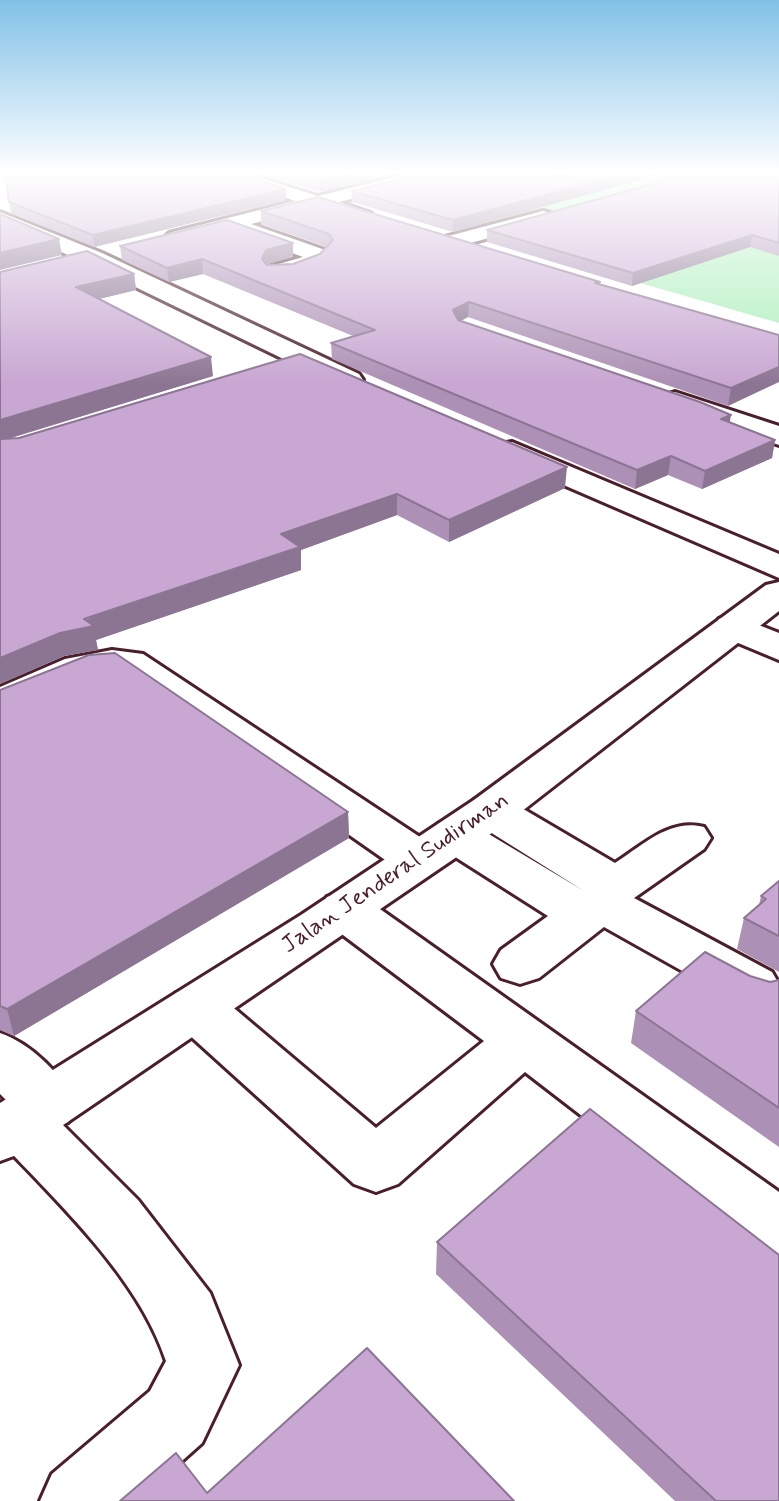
<!DOCTYPE html>
<html>
<head>
<meta charset="utf-8">
<style>
  body { margin:0 }
  canvas { display:block; background:#fff }
</style>
</head>
<body>
<canvas width="779" height="1501"></canvas>
<script>
const context = document.querySelector('canvas').getContext('2d');
context.lineJoin = 'round';
function fillPath(path, color) {
  context.fillStyle = color;
  context.fill(path, 'evenodd');
}
function stroke(path, color, width, dash) {
  context.strokeStyle = color;
  context.lineWidth = width;
  context.lineCap = dash ? 'butt' : 'round';
  context.setLineDash(dash || []);
  context.stroke(path);
}
function drawText(font, color, halo, rows, align = 'center') {
  context.font = font + ' Mynerve,sans-serif';
  context.lineWidth = 6;
  context.setLineDash([]);
  context.textBaseline = 'middle';
  context.strokeStyle = halo;
  context.fillStyle = color;
  for (const [text, x, y, turn = 0] of rows) {
    context.save();
    context.translate(x, y);
    context.rotate((+turn || 0) * Math.PI / 180);
    context.textAlign = isNaN(turn) ? turn : align;
    if (halo) context.strokeText(text, 0, 0);
    context.fillText(text, 0, 0);
    context.restore();
  }
}
fillPath(new Path2D(`
  M472,174H779V323L352,200Z`), '#aaeeb9');
const minor = new Path2D(`
  M220,174H248L318,196L407,174H439L436,178L339,202L371,213L374,217L371,221L364,223L316,208L251,224L328,251L331,256C320,270 285,281 268,277L265,272L268,267L303,257L229,230L176,243L165,237L169,233L295,201Z
  M543,211L550,213L553,217L550,221L449,249L438,243L441,238Z
  M0,212L102,253L359,374L363,380L359,386H339L86,263L0,225Z
  M675,392L779,426V445L665,407L661,401L665,395Z
  M512,442L779,554V578L501,458L497,451L501,444Z
  M733,615L779,633V660L719,635L714,627L719,619Z
  M112,650L143,654L435,847L442,859L435,871L418,875L401,871L119,674L92,676L0,716V687L65,659Z
  M491,796L508,800L615,863C643,845 670,818 704,827L711,838L704,849L634,898L772,972L779,984L772,1000L753,1006L734,1000L604,927L539,978L520,984L501,978L493,964L501,950L548,916L438,846L431,835L438,824L455,819L472,824L584,891L474,822L468,811L474,800Z
  M345,892L363,897L779,1192V1258L756,1250L525,1072L398,1184L376,1192L354,1184L176,1023L168,1008L176,993L196,987L216,993L376,1128L484,1041L327,923L319,910L327,897Z
  M0,1033C32,1044 62,1075 77,1105L68,1122L62,1124L138,1200L210,1293L239,1365L202,1443L137,1501H40L52,1474L150,1391L166,1361C139,1278 59,1204 0,1141V1105L8,1102L0,1094Z`);
const major = new Path2D(`
  M779,582V611L508,822L22,1153L0,1161V1103L301,915L474,800L766,585Z`);
stroke(minor, '#4a1f2b', 6);
stroke(major, '#4a1f2b', 6);
fillPath(minor, '#fff');
fillPath(major, '#fff');
fillPath(new Path2D(`
  M5,174L286,200L94,247L11,213Z
  M260,174H394L320,192Z
  M517,174H779V256L750,247L632,286L487,242V230L667,179L665,177H650L453,232L352,202V191Z
  M261,211L600,284L779,335L728,406L468,317L461,321L775,440L772,458L702,489L668,475L635,489L332,359L331,343L353,336L203,274L169,282L122,260L120,246L293,257L267,264V265L293,264L320,254L327,247L261,224Z
  M0,272L134,274L136,290L99,299L213,376L8,439L565,488L449,542L397,515L301,550V570L96,640L98,650L64,656L0,684Z
  M0,690L348,812L349,838L14,1036L0,1030Z
  M779,881V972L737,949L744,918L759,905L761,896Z
  M750,976L770,982L779,980V1147L631,1043L636,1011Z
  M437,1242L779,1501H675L436,1274Z`), '#ac90b5');
fillPath(new Path2D(`
  M348,174H394L320,192V181Z
  M623,174H651L650,177L453,232V220Z
  M286,189V200L94,247L93,235Z
  M752,235L750,247L632,286L633,273Z
  M59,239L62,255L0,270V253Z
  M293,243V257L267,264L262,274V259L266,250Z
  M202,259L203,274L169,282L167,268Z
  M134,274L136,290L78,304L76,287Z
  M469,302L468,317L452,325L453,310Z
  M211,357L213,376L0,441V420Z
  M779,367V382L728,406L731,388Z
  M731,415L728,433L721,419Z
  M775,440L772,458L702,489L705,471Z
  M671,456L668,475L635,489L637,470Z
  M567,467L565,488L449,542V520Z
  M397,494V515L301,550V570L96,640L98,650L64,656L0,684V658L281,534Z
  M348,812L349,838L14,1036L7,1009Z`), '#8c7593');
const building = new Path2D(`
  M5,174H242L286,189L93,235L9,202Z
  M297,174H348L320,181Z
  M420,174L515,175L623,174L453,220L352,191Z
  M668,174H779V243L752,235L633,273L487,230L667,180Z
  M318,197L600,282L595,283L779,335V367L731,388L469,302L453,310L458,320L700,402L731,415L721,419L775,440L705,471L671,456L637,470L331,343L375,330L202,259L167,268L120,246L227,220L293,243L266,250L262,259L267,265L293,264L320,254L333,240L329,234L261,211Z
  M0,214L59,239L0,253Z
  M87,251L134,274L76,287L211,357L0,420V272Z
  M300,354L567,467L449,520L397,494L281,534L300,547L84,619L94,626L60,633L0,658V439L19,438Z
  M115,653L348,812L7,1009L0,1006V690L89,655Z
  M779,881V936L744,918L766,899L761,896Z
  M705,952L750,976L770,982L779,980V1108L636,1011Z
  M590,1109L779,1255V1501H716L437,1242Z
  M367,1348L514,1501H120L176,1453L207,1493Z`);
fillPath(building, '#c8a7d2');
stroke(building, '#8c7593', 2);
const sky = context.createLinearGradient(0, 0, 0, 384);
sky.addColorStop(0, '#81c1e7');
sky.addColorStop(0.45, '#fff');
sky.addColorStop(1, '#ffffff00');
context.fillStyle = sky;
context.fillRect(0, 0, 779, 384);
drawText('24px', '#4a1f2b', '#fff', [
  ["Jalan Jenderal Sudirman",396,874,-34]
]);
</script>
</body>
</html>
